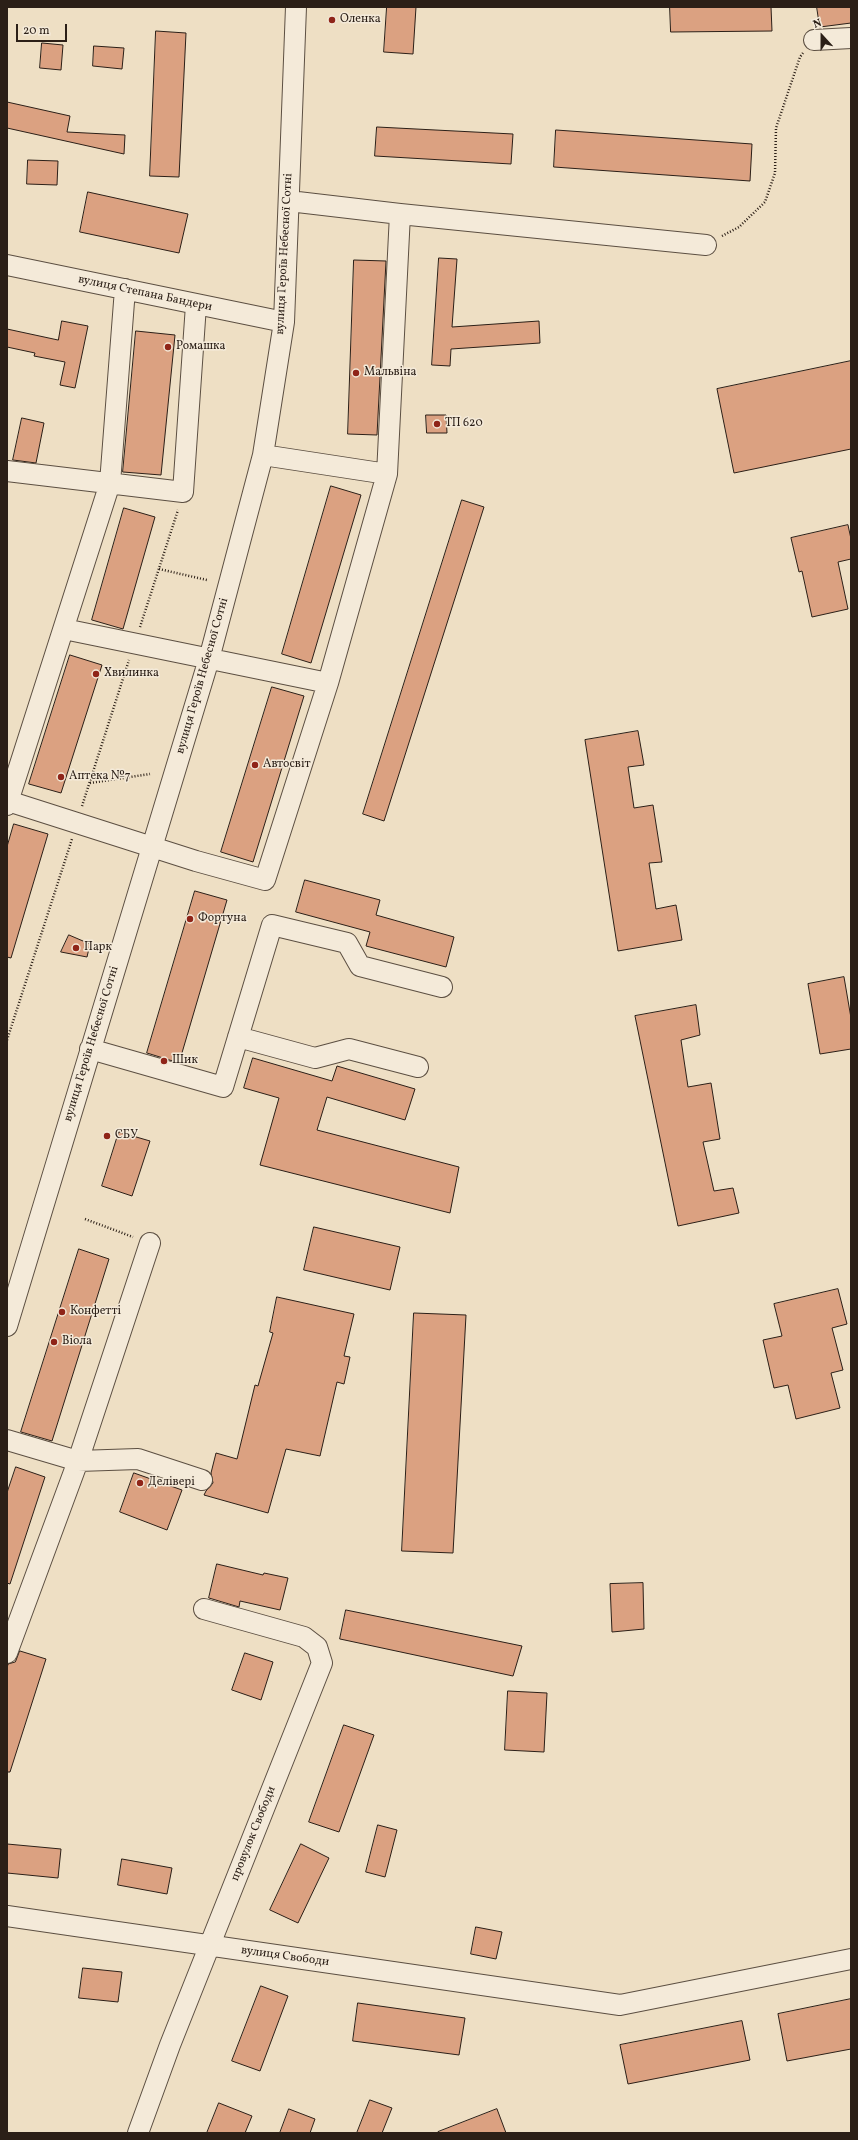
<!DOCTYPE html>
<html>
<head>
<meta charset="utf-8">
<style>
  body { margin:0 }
  #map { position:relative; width:858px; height:2140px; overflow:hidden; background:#eedfc4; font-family:Vollkorn,serif }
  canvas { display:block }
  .frame { position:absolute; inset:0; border:8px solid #2b1f17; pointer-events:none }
  .north { position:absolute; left:802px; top:16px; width:40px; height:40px; -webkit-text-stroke:3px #f4ead9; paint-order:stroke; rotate:339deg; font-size:11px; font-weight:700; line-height:16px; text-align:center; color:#2b1f17 }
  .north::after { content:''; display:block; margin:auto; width:14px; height:18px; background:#2b1f17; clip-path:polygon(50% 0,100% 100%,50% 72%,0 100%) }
  .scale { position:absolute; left:16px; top:24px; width:51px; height:18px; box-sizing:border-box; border:2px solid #2b1f17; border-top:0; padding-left:5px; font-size:12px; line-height:14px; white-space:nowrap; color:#2b1f17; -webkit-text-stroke:3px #f4ead9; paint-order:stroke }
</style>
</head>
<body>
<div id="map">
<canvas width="858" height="2140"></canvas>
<div class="frame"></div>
<div class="north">N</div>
<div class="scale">20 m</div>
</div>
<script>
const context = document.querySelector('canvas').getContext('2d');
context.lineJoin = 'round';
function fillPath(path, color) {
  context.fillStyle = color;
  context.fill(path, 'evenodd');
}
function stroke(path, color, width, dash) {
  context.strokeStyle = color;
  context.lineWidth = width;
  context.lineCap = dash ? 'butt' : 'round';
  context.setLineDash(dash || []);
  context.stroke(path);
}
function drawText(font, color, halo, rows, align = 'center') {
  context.font = font + ' Vollkorn,serif';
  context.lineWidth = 3;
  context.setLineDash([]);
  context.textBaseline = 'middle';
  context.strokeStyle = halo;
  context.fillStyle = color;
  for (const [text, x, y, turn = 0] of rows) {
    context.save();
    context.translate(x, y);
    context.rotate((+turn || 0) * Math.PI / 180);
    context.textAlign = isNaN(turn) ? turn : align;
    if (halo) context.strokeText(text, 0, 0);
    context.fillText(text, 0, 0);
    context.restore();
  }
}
const building = new Path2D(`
  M387,7H416L413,54L384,52Z
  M670,7H771L772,31L671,32Z
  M817,7H851V23L820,27Z
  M156,31L186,33L179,177L150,176Z
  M42,43L63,45L61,70L40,68Z
  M94,46L124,48L122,69L93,66Z
  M7,102L70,116L67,132L125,135L124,154L7,128Z
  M377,127L513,134L511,164L375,156Z
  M556,130L752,144L750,181L554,167Z
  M28,160L58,161L57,185L27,184Z
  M88,192L188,214L179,253L80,232Z
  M439,258L457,259L452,327L539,321L540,343L451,349L450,366L432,365Z
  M354,260L386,261L377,435L348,434Z
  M62,321L88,326L75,388L60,385L65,362L34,356L35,353L7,347V329L58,340Z
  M136,331L175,335L161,475L123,472Z
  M851,361V449L734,473L717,389Z
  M426,415H446L447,433H427Z
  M22,418L44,423L36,463L13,460Z
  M331,486L361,495L311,663L282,654Z
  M462,500L484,507L384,821L363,814Z
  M124,508L155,517L123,629L92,620Z
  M848,525L851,539V559L838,562L848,609L812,617L802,571L799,572L791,538Z
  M70,655L102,665L61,793L29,784Z
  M272,687L304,696L253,862L221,852Z
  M638,731L644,765L628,767L634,808L653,805L662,862L649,863L656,909L676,905L682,940L618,951L585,740Z
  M14,824L48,834L11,958L7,957V847Z
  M305,880L380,900L376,915L454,937L446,967L366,946L370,932L296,912Z
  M195,891L227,900L179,1063L147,1053Z
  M69,935L90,944L87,957L61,952Z
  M844,977L851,1018V1049L820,1054L808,984Z
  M696,1005L700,1035L681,1040L688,1087L711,1083L720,1139L703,1142L714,1191L733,1188L739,1213L678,1226L635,1016Z
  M253,1058L332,1081L337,1066L415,1089L405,1120L327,1097L317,1130L459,1167L450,1213L260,1165L279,1098L244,1088Z
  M119,1132L150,1141L132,1196L102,1186Z
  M314,1227L400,1247L390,1290L304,1270Z
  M79,1249L109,1259L52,1441L21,1432Z
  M838,1289L847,1324L832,1328L843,1370L831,1373L840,1408L796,1419L788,1385L774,1388L763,1340L782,1336L774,1304Z
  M277,1297L354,1314L344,1356L350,1357L344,1384L337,1382L320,1456L286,1449L268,1513L204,1495L206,1491L213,1483L211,1473L216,1453L237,1459L255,1385L258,1386L273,1333L270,1332Z
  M414,1313L466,1315L453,1553L402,1551Z
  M16,1467L45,1477L10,1584L7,1583V1493Z
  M134,1473L182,1490L167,1530L120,1512Z
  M217,1564L263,1575L264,1573L288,1578L280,1610L240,1601L239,1607L209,1598Z
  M643,1583L644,1629L612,1632L610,1584Z
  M346,1610L522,1646L513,1676L340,1639Z
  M20,1651L46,1659L10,1772H7V1668L8,1664L15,1662Z
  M245,1653L273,1662L261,1700L232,1690Z
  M508,1691L547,1693L544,1752L505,1750Z
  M344,1725L374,1735L339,1832L309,1822Z
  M378,1825L397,1830L385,1877L366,1872Z
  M7,1844L61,1849L58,1878L7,1873Z
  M301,1844L329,1858L298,1923L270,1910Z
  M122,1859L172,1868L167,1894L118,1885Z
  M476,1927L502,1932L496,1959L471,1954Z
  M83,1968L122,1972L118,2002L79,1998Z
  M261,1986L288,1996L260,2071L232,2061Z
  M851,1999V2049L787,2061L778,2014Z
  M358,2003L465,2018L459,2055L353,2041Z
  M742,2021L750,2060L628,2084L620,2045Z
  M370,2100L392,2108L382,2133H357Z
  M219,2103L252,2116L245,2133H207Z
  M289,2109L315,2119L310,2133H280Z
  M497,2109L506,2133H438V2132Z`);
fillPath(building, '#dba181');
stroke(building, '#2b1f17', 1);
const minor = new Path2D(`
  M814,40L851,38
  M289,201L400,214L706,245
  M7,265L284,322
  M263,455L387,474
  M7,471L183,492L196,305
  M64,629L328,683
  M8,801L196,861L265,880L328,683L387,474L400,214
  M7,805L110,483L125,289
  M238,1037L315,1058L349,1049L418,1067
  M90,1049L223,1087L272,925L347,943L360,966L442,987
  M7,1326L209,659L263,455L284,322L296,7
  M7,1440L78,1461L138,1459L202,1480
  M7,1653L78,1461L150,1243
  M7,1916L620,2005L851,1959
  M138,2133L170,2045L322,1663L317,1647L304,1637L204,1609`);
stroke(minor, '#5c4f42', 22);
stroke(new Path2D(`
  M722,236L739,227L765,202L775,173L776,128L800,57L803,53
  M159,569L207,580
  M140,627L178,510
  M90,783L150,774
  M82,806L129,660
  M7,1040L72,839
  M85,1219L133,1237`), '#2b1f17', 2.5, [1, 2]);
stroke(minor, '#f4ead9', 20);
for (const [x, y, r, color] of [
  [332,20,4,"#8f2418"],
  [168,347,4,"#8f2418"],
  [356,373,4,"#8f2418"],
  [437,424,4,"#8f2418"],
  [96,674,4,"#8f2418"],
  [255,765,4,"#8f2418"],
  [61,777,4,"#8f2418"],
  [190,919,4,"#8f2418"],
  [76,948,4,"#8f2418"],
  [164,1061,4,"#8f2418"],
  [107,1136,4,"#8f2418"],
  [62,1312,4,"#8f2418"],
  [54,1342,4,"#8f2418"],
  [140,1483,4,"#8f2418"]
]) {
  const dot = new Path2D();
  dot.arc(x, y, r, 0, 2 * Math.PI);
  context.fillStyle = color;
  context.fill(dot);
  stroke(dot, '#f4ead9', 1.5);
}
drawText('12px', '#2b1f17', '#f4ead9', [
  ["Оленка",340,20],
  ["Ромашка",176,347],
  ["Мальвіна",364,373],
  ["ТП 620",445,424],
  ["Хвилинка",104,674],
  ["Автосвіт",263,765],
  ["Аптека №7",69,777],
  ["Фортуна",198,919],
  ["Парк",84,948],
  ["Шик",172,1061],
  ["СБУ",115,1136],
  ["Конфетті",70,1312],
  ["Віола",62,1342],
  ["Делівері",148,1483]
], 'left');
drawText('12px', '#2b1f17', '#f4ead9', [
  ["вулиця Героїв Небесної Сотні",285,254,-87],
  ["вулиця Степана Бандери",145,294,12],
  ["вулиця Героїв Небесної Сотні",203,676,-74],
  ["вулиця Героїв Небесної Сотні",92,1044,-73],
  ["провулок Свободи",254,1834,-68],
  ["вулиця Свободи",285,1957,8]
]);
</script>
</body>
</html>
